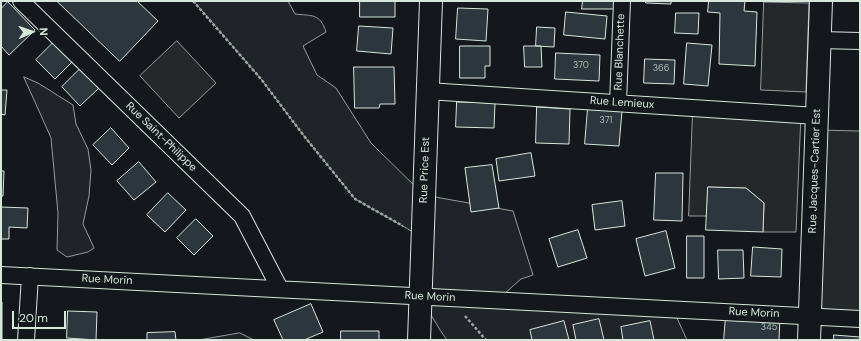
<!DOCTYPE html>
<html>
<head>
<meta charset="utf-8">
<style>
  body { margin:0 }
  #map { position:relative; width:861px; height:341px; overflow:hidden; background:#14181c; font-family:"DM Sans",sans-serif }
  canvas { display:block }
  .frame { position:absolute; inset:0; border:2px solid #d8e6dc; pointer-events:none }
  .north { position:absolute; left:12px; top:12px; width:40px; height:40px; -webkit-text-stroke:3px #14181c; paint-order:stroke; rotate:88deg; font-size:11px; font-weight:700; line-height:16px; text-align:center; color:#d8e6dc }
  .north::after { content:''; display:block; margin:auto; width:14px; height:18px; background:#d8e6dc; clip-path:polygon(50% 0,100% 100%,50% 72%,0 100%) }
  .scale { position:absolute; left:12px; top:311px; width:54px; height:18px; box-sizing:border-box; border:2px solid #d8e6dc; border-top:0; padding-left:5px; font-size:12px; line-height:14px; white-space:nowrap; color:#d8e6dc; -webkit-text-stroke:3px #14181c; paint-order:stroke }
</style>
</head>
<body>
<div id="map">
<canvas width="861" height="341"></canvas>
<div class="frame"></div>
<div class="north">N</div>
<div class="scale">20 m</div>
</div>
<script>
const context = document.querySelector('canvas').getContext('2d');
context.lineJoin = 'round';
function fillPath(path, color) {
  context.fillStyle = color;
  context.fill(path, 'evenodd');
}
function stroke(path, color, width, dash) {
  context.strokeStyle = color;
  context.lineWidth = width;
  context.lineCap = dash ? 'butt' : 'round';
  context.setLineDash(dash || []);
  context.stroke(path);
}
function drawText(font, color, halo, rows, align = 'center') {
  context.font = font + ' "DM Sans",sans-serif';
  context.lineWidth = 3;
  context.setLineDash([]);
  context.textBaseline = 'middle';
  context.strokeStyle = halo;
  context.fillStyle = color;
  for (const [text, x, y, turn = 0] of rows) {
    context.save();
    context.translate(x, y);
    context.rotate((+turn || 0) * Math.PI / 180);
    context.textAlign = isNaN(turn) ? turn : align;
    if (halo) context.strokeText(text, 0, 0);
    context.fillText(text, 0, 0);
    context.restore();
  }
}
const green = new Path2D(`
  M194,1H288L295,14C312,16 320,13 326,32L303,46L317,75L336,88L371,143L424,195L513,211L533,275L521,279L497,300L596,311L677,318L687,340H447L440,330L420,296L422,237L355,199L304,136L261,79Z
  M24,77L38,83L73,105L76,124L88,149L91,170L89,196L83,224L94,248L88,252L67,257L57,250L58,213L51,138Z
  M240,333L254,340H199Z`);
fillPath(green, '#202428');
stroke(green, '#939e99', 1);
const parking = new Path2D(`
  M764,2L809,3L806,92L761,90Z
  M177,41L216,83L179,118L140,76Z
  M693,111L801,114L796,232H763L764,203L746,188L708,187L707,216H689Z
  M817,130L860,131V319L810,316Z`);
fillPath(parking, '#24282b');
stroke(parking, '#939e99', 1);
const building = new Path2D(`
  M57,1H137L158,21L120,61Z
  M360,1H395V17H360Z
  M583,1H616V9H582Z
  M646,1H671V4L646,3Z
  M709,1H745L744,11L757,12L755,66L719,64L720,13L708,12Z
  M8,2L35,30L9,55L1,46V9Z
  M458,8L488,9L486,41L456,39Z
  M566,12L607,16L605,39L564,35Z
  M676,13H699L698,34L675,33Z
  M359,26L393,28L391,54L357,51Z
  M537,27L555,28L554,47L536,46Z
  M54,42L73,61L55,79L36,60Z
  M687,43L712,45L708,86L684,84Z
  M460,46H490V66H485V78H460Z
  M524,46H541L542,67H525Z
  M556,53L600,55L599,81L555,79Z
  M645,59L675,60L674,84L644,83Z
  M354,67H394L395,104H380L379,108H355Z
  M80,69L99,88L80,106L62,87Z
  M1,90H7L5,115L1,114Z
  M457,102L495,103L494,128L456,127Z
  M537,107L570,109L569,144L536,143Z
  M588,108L622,111L619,146L585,144Z
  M111,128L129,148L112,165L93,145Z
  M531,153L535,176L499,181L496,159Z
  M139,162L156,182L134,200L117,181Z
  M492,165L499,208L471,212L465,168Z
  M1,171H4L3,196H1Z
  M656,173H683L682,221L654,220Z
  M708,187L746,188L764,203L763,232L706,230Z
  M168,193L186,210L165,232L147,215Z
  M622,201L625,226L595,230L592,205Z
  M1,207L28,208L27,228L9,227V239H1Z
  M196,219L213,236L194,255L177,238Z
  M578,230L587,258L558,267L549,239Z
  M666,231L675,268L645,276L636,239Z
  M687,236H704V278H687Z
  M753,247L782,249L781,277L751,276Z
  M718,250H743L744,278L719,279Z
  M1,302H2V340H1Z
  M311,304L323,332L304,340H283L274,320Z
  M68,311L97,312L96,340L67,338Z
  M726,316L780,319L779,340H724Z
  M599,319L604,340H576L573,325Z
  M564,321L569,340H532L530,330Z
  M650,321L654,340H623L621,327Z
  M341,331H379V340H341Z
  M175,332L176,340H147V333Z
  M834,335L860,337V340H834Z`);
fillPath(building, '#2c363c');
stroke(building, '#d8e6dc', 1);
const street = new Path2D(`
  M21,1L242,216L280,289
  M820,40L860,41
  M427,91L817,116
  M618,103L622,1
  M1,275L860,319
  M26,340L30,276`);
const secondary = new Path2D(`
  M419,340L431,1
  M809,340L821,1`);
stroke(street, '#d8e6dc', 18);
stroke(secondary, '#d8e6dc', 24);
stroke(new Path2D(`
  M193,1L261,79L304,136L355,199L403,226
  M465,316L486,340`), '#9da8a2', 2.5, [3, 2]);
stroke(street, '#14181c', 16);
stroke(secondary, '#14181c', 22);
drawText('9px', '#adbab4', null, [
  ["370",581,66],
  ["366",661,69],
  ["371",606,121],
  ["345",769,328]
]);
drawText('11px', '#d8e6dc', '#14181c', [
  ["Rue Blanchette",620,52,-88],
  ["Rue Lemieux",622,103,4],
  ["Rue Saint-Philippe",161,137,44],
  ["Rue Price Est",425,170,-88],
  ["Rue Jacques-Cartier Est",815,171,-88],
  ["Rue Morin",107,280,3],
  ["Rue Morin",430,297,3],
  ["Rue Morin",754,313,3]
]);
</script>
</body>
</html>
